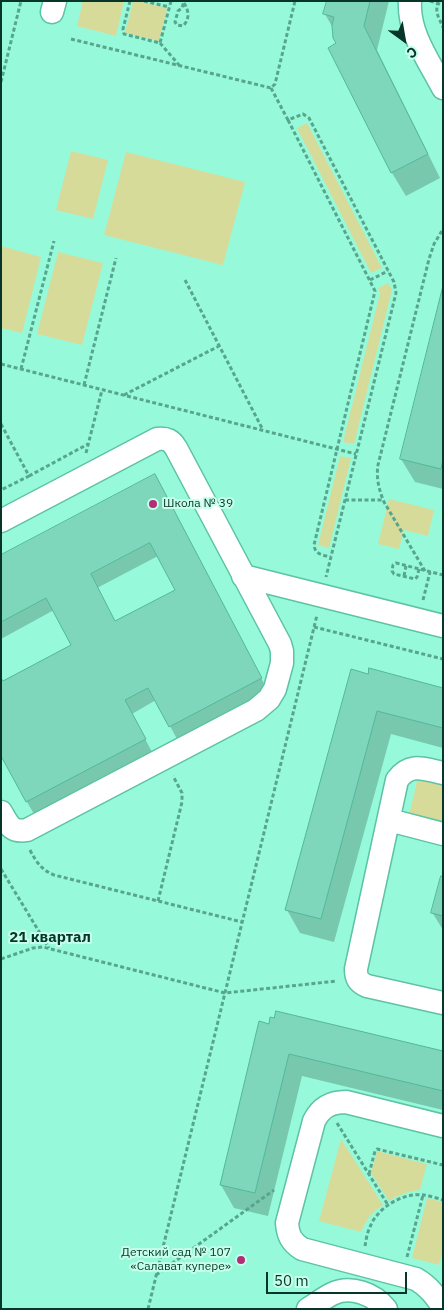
<!DOCTYPE html>
<html>
<head>
<meta charset="utf-8">
<style>
  body { margin:0 }
  #map { position:relative; width:444px; height:1310px; overflow:hidden; background:#96fada; font-family:"IBM Plex Sans",sans-serif }
  canvas { display:block }
  .frame { position:absolute; inset:0; border:2px solid #073529; pointer-events:none }
  .north { position:absolute; left:379px; top:15px; width:50px; height:50px; -webkit-text-stroke:4px #c6ffea; paint-order:stroke; rotate:148deg; font-size:14px; font-weight:700; line-height:20px; text-align:center; color:#073529 }
  .north::after { content:''; display:block; margin:auto; width:18px; height:22px; background:#073529; clip-path:polygon(50% 0,100% 100%,50% 72%,0 100%) }
  .scale { position:absolute; left:266px; top:1272px; width:141px; height:22px; box-sizing:border-box; border:2px solid #073529; border-top:0; padding-left:6px; font-size:15px; line-height:18px; white-space:nowrap; color:#073529; -webkit-text-stroke:4px #c6ffea; paint-order:stroke }
</style>
</head>
<body>
<div id="map">
<canvas width="444" height="1310"></canvas>
<div class="frame"></div>
<div class="north">С</div>
<div class="scale">50 m</div>
</div>
<script>
const context = document.querySelector('canvas').getContext('2d');
context.lineJoin = 'round';
function fillPath(path, color) {
  context.fillStyle = color;
  context.fill(path, 'evenodd');
}
function stroke(path, color, width, dash) {
  context.strokeStyle = color;
  context.lineWidth = width;
  context.lineCap = dash ? 'butt' : 'round';
  context.setLineDash(dash || []);
  context.stroke(path);
}
function drawText(font, color, halo, rows, align = 'center') {
  context.font = font + ' "IBM Plex Sans",sans-serif';
  context.lineWidth = 4;
  context.setLineDash([]);
  context.textBaseline = 'middle';
  context.strokeStyle = halo;
  context.fillStyle = color;
  for (const [text, x, y, turn = 0] of rows) {
    context.save();
    context.translate(x, y);
    context.rotate((+turn || 0) * Math.PI / 180);
    context.textAlign = isNaN(turn) ? turn : align;
    if (halo) context.strokeText(text, 0, 0);
    context.fillText(text, 0, 0);
    context.restore();
  }
}
fillPath(new Path2D(`
  M83,1H124L116,36L77,26Z
  M133,1H138L167,8L159,41L125,33Z
  M307,123L382,268L371,273L297,128Z
  M71,151L108,160L93,219L56,210Z
  M126,152L245,182L223,265L104,235Z
  M1,246L41,257L22,333L1,328Z
  M58,252L103,263L82,345L37,334Z
  M388,283L392,290L354,444L343,442L380,293L378,288Z
  M340,456L351,458L329,548L318,545Z
  M389,499L434,510L428,536L404,530L399,549L378,544Z
  M419,773L443,779V823L409,815Z
  M341,1139L383,1205C372,1212 366,1220 361,1232L319,1221Z
  M377,1151L427,1164L420,1190C408,1191 399,1195 389,1201L371,1173Z
  M427,1198L443,1202V1251L439,1265L412,1258Z`), '#d7db9a');
fillPath(new Path2D(`
  M328,1H389L377,50L440,178L406,196L392,173L330,49L337,43L334,30L325,14Z
  M443,291V489L415,482L401,459Z
  M162,489L268,691L177,739L156,700L132,714L152,752L34,814L27,802L3,682L73,645L54,610L1,639V557ZM158,556L176,591L116,623L97,588Z
  M369,675L443,689V748L391,734L334,942L300,933L287,910Z
  M443,877V930L432,912Z
  M275,1020L443,1052V1110L302,1076L268,1216L234,1208L221,1185L270,1025Z`), '#0003');
const building = new Path2D(`
  M327,1H370L364,26L428,154L391,173L328,48L336,43L333,38L332,25L334,17L323,14Z
  M443,286V460L441,469L400,459Z
  M155,474L262,678L169,727L148,688L125,700L146,739L26,802L1,756V678L3,681L71,645L46,598L1,622V555ZM150,543L175,590L115,621L91,574Z
  M369,668L443,688V728L377,711L321,919L285,910L351,669L368,674Z
  M441,876H443V916L431,913Z
  M276,1011L443,1051V1091L289,1054L255,1193L220,1185L259,1021L269,1024L270,1017L274,1018Z`);
fillPath(building, '#7ed7ba');
stroke(building, '#52b799', 1);
const minor = new Path2D(`
  M410,1C408,33 429,61 443,88
  M52,12L55,1
  M1,521L157,439C167,438 171,440 176,448L280,644L282,651V663L275,689L269,699L256,710L27,830C11,833 8,824 1,812
  M243,576L443,626
  M443,773C424,769 410,762 397,780L356,969C356,978 358,982 367,986L443,1003
  M389,820L443,834
  M443,1126L346,1102C331,1102 321,1107 314,1121L287,1223C288,1235 291,1242 302,1249L416,1279C428,1286 435,1295 443,1307
  M308,1309C316,1304 324,1298 332,1294C351,1285 374,1294 386,1309`);
stroke(minor, '#5ec2a4', 25);
stroke(new Path2D(`
  M130,1L123,29L124,34L160,43L171,1
  M144,1L169,7
  M430,1L443,5
  M438,1C435,13 438,16 443,27
  M184,3C189,11 190,19 183,26L177,25L175,22L178,11L182,8L184,1
  M71,39L271,88L275,84L295,1
  M160,43L179,65
  M1,82L21,1
  M271,88L288,120L303,114L309,118L394,282L396,293L326,577
  M288,120L375,291L314,545C315,555 323,555 331,557
  M185,280L263,430
  M370,280L388,271
  M1,364L356,454
  M21,369L54,241
  M84,385L116,258
  M124,395L219,346
  M1,424L29,476L1,490
  M86,453L102,390
  M29,476L88,444
  M345,500H383
  M419,569L417,577L415,579L394,574L392,571L393,565L396,563C412,567 427,571 443,575
  M425,571L384,502C379,490 376,478 378,465L429,259L434,244L443,229
  M404,576L406,566
  M423,600L430,572
  M314,627L443,659
  M30,850C36,862 42,870 54,875L242,922
  M1,869L49,948
  M158,901L182,802V793L173,776
  M1,959L33,948L43,947L225,993L337,981
  M337,1123L388,1205
  M369,1174L375,1151L377,1149L443,1165
  M365,1246C366,1240 367,1233 370,1227C377,1208 403,1192 424,1195C430,1196 437,1198 443,1200
  M407,1257L423,1195
  M156,1275L274,1190
  M148,1309L317,615`), '#58a58e', 3, [4, 2.5]);
stroke(minor, '#fff', 22);
for (const [x, y, r, color] of [
  [153,504,5,"#b22f78"],
  [241,1260,5,"#b22f78"]
]) {
  const dot = new Path2D();
  dot.arc(x, y, r, 0, 2 * Math.PI);
  context.fillStyle = color;
  context.fill(dot);
  stroke(dot, '#c6ffea', 2);
}
drawText('12px', '#073529', '#c6ffea', [
  ["Школа № 39",163,504],
  ["Детский сад № 107",231,1253,"right"],
  ["«Салават купере»",231,1267,"right"]
], 'left');
drawText('bold 15px', '#073529', '#c6ffea', [
  ["21 квартал",50,938]
]);
</script>
</body>
</html>
